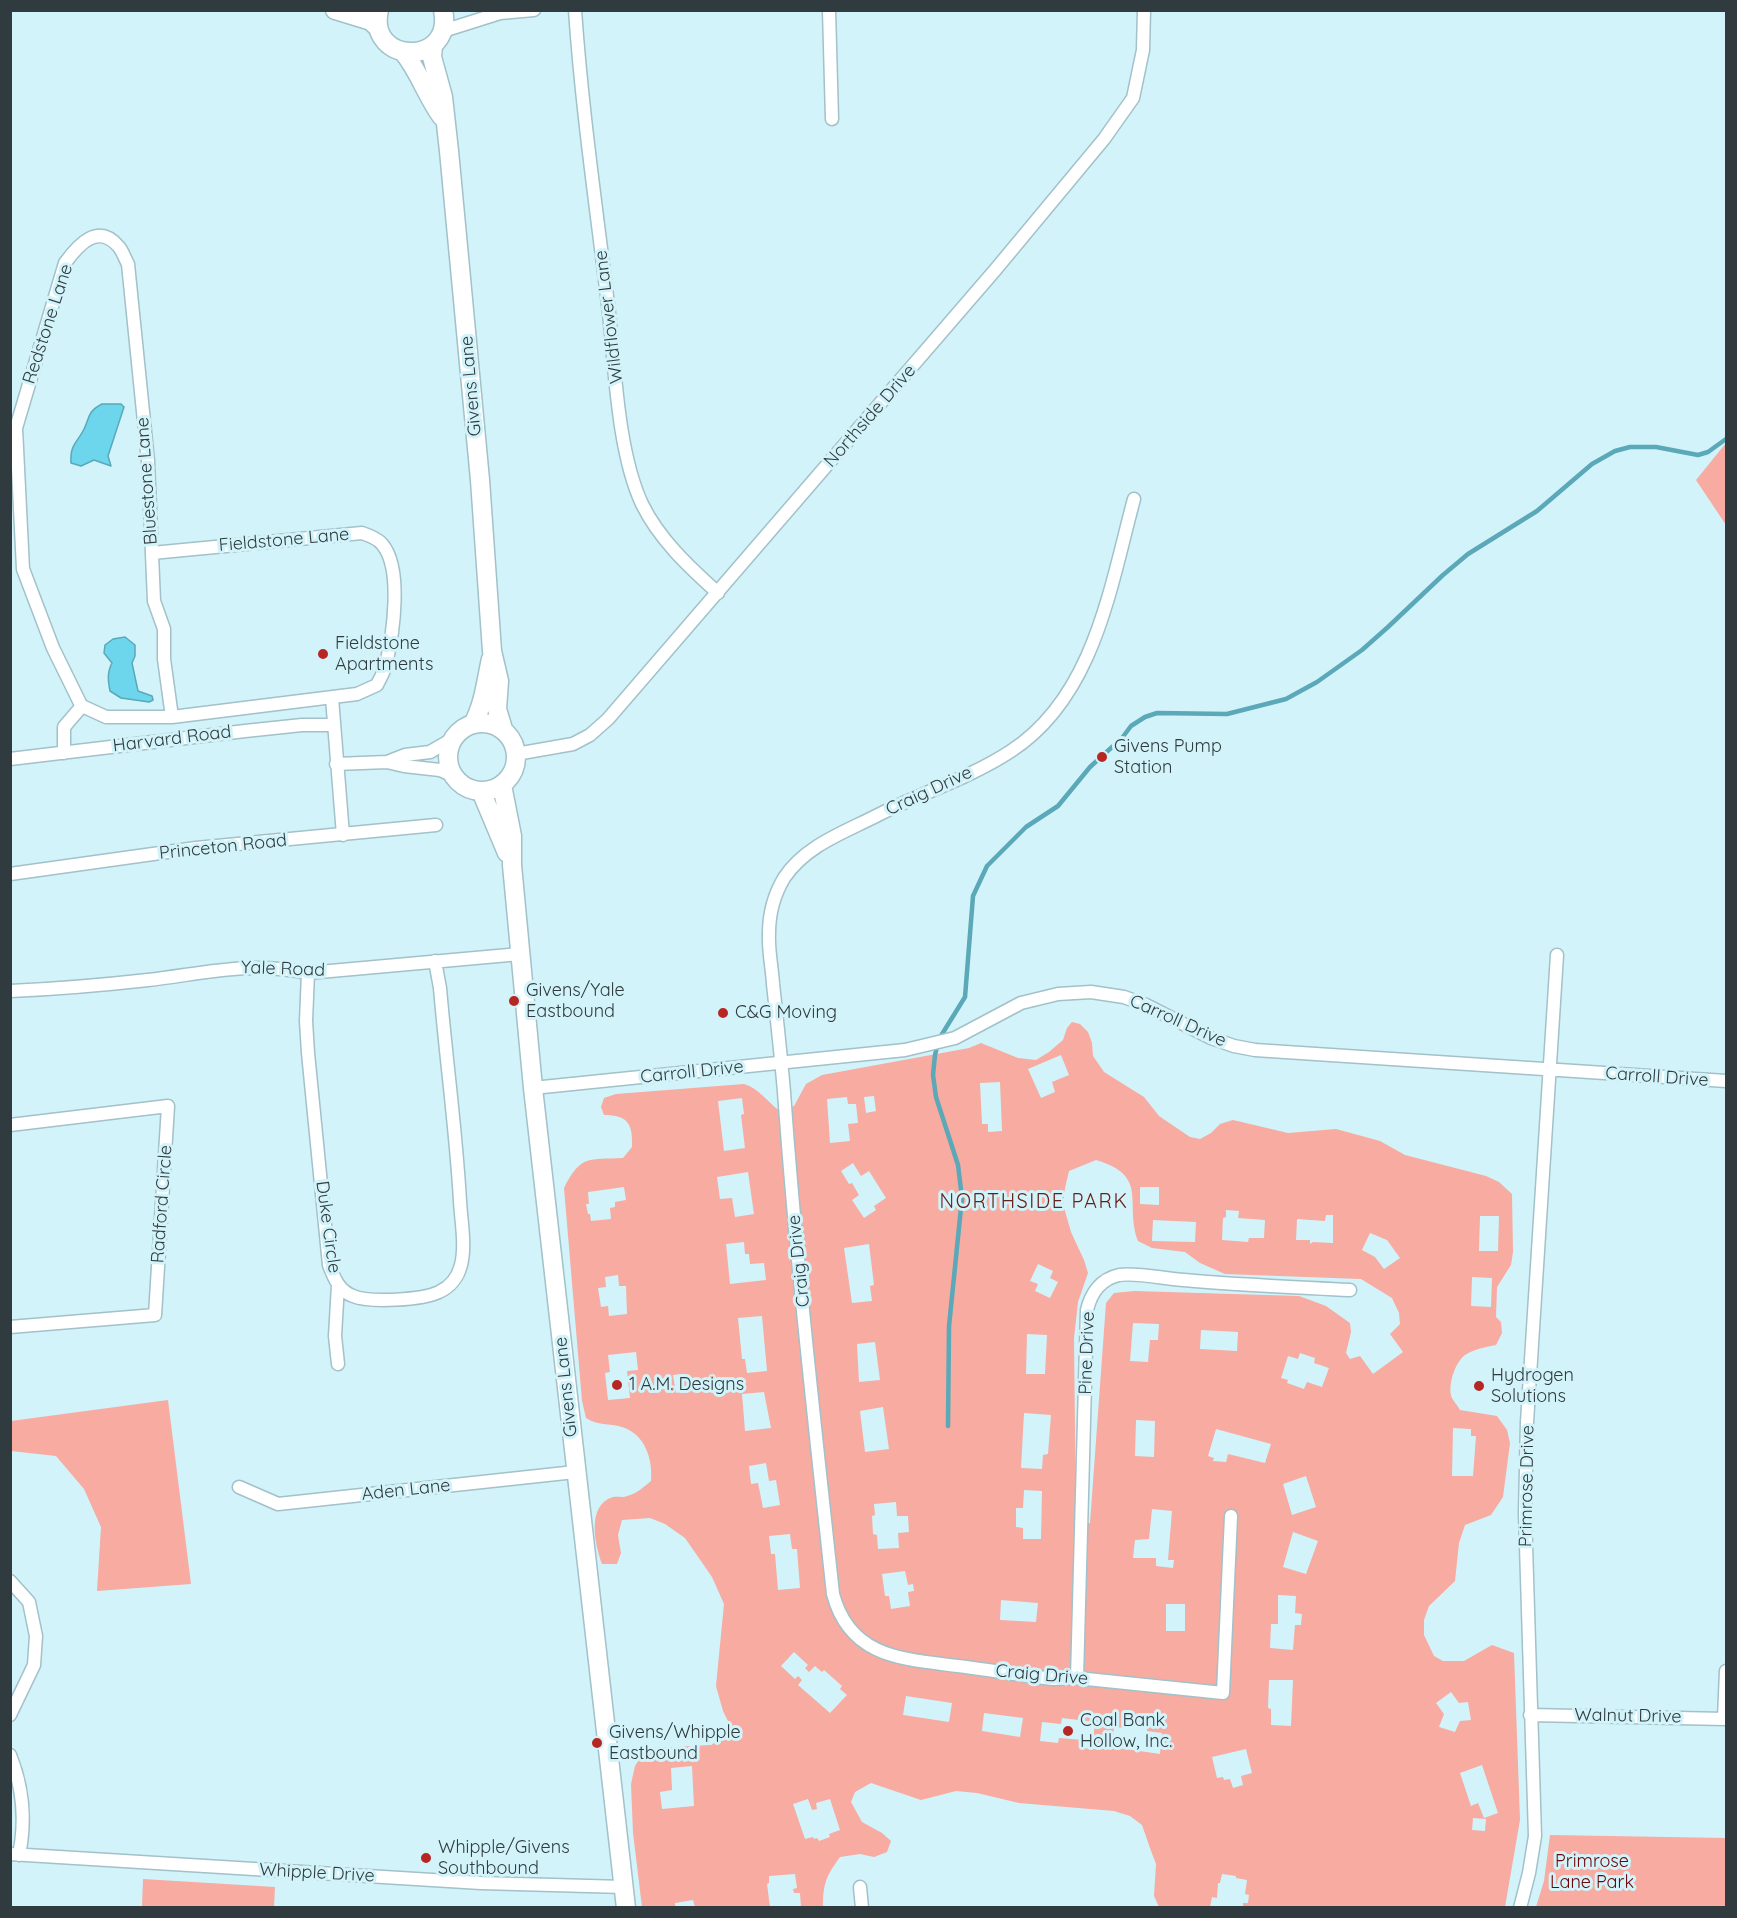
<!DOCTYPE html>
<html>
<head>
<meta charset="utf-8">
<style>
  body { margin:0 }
  #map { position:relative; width:1737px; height:1918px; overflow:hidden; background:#d2f3fa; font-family:Quicksand,sans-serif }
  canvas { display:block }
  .frame { position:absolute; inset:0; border:12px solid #2f3b3e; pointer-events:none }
</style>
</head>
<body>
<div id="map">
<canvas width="1737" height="1918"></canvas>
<div class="frame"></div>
</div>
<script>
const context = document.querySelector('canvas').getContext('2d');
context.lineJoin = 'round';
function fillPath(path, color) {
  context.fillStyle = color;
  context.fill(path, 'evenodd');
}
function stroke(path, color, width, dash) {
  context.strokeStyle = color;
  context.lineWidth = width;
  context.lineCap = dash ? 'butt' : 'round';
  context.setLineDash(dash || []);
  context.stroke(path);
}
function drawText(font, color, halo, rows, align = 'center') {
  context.font = font + ' Quicksand,sans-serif';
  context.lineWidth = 6;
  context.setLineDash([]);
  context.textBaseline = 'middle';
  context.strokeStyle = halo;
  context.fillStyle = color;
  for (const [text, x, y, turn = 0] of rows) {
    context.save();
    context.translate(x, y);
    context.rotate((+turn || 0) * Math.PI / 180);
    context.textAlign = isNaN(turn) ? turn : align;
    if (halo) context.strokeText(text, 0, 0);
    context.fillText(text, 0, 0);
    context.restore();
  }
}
fillPath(new Path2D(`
  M1726,443V525L1696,480Z
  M1072,1022L1080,1024L1088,1032L1092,1043L1093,1056L1104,1072L1144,1097L1159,1116L1190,1137L1200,1139L1211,1133L1220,1124L1233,1120L1288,1133L1336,1129L1380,1141L1405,1155L1486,1176L1499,1182L1512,1194L1513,1252L1511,1265L1497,1287L1496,1317L1501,1322L1502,1333L1496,1345C1486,1347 1474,1349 1465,1355C1455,1362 1447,1387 1452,1398C1454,1402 1458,1406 1460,1410L1497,1416L1507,1430L1510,1443L1503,1497L1491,1515L1465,1525L1459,1543L1455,1581L1429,1606L1424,1620V1635L1434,1656L1443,1661H1464L1492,1645L1514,1653L1520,1820L1505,1907H1243V1903H1248L1249,1895L1245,1894L1247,1880L1236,1878V1876L1222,1874L1220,1883H1218L1217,1898L1212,1897L1210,1907H1159L1154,1896L1156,1864L1150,1848L1142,1825L1130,1816L1114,1811L1019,1803L977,1793L956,1791L921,1800L871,1783L855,1792L851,1802L862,1822L882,1833L891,1841L887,1852L874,1857L860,1854L840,1857C826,1876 823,1884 823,1907H801L800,1893H794L793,1889L797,1888L795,1874L769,1876V1883L767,1884L770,1907H695L693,1900L675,1903V1907H642L633,1833L631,1784L635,1766L644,1752L654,1748L711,1745L722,1738L728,1731L729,1723L723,1711L716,1686L724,1604L712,1577L685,1538L665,1524L650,1518L622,1520L618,1535L621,1553L617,1564H602C595,1545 586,1505 613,1497C618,1496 623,1498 627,1496C636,1494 644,1487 651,1481C653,1459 645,1434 622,1427C609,1423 598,1426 586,1418L582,1401L564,1188C581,1154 589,1160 623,1158L632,1147C633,1124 628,1115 604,1115L601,1107L604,1098L616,1094L744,1084C759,1088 767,1102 780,1111L794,1106L806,1084L822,1075L969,1048L981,1043L1018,1058L1036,1060L1049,1052L1063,1040L1067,1028ZM1061,1055L1069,1075L1052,1082L1055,1092L1041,1098L1028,1069ZM1000,1082L1002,1131L988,1132V1124H982L980,1083ZM874,1096L876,1111L866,1113L864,1097ZM847,1097L848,1104H856L858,1123L848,1124L850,1141L830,1143L827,1099ZM742,1098L744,1114L741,1115L745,1148L724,1151L718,1101ZM1096,1160C1150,1176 1124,1203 1138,1241L1152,1248L1185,1252L1200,1263L1225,1274L1361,1279L1392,1298L1399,1313L1400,1324L1390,1334L1403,1352L1373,1374L1360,1356L1350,1359L1346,1353L1351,1332L1350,1323L1326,1306L1299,1296L1134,1291L1114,1293L1106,1303L1090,1523L1076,1524L1074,1338L1078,1302L1088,1273L1084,1260L1071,1232L1063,1204L1065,1188L1069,1171ZM853,1163L861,1176L869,1171L886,1198L874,1206L876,1210L864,1218L852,1200L859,1195L852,1183L849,1184L841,1171ZM748,1172L754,1214L735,1217L732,1198L720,1199L717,1177ZM624,1187L626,1200L615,1202V1207L610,1208L611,1219L591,1221L590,1214H588L586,1204H589L588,1192ZM1140,1187H1159V1205L1140,1204ZM1226,1210L1239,1211L1238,1218L1265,1220L1264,1238H1249L1248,1242L1222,1240L1223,1218L1226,1217ZM1326,1215H1333V1243L1313,1242L1310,1244V1240H1296L1297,1219L1325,1221ZM1480,1216H1499L1498,1251H1479ZM1153,1220L1196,1222L1195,1242L1152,1241ZM1370,1233L1387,1240L1400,1258L1384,1269L1375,1257L1362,1250ZM744,1242L745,1254H749L750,1264L764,1263L766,1280L730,1284L726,1244ZM869,1244L874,1285L870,1286L872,1301L852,1303L844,1248ZM1038,1264L1053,1271L1050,1278L1058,1282L1050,1298L1035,1291L1038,1284L1030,1281ZM618,1275L619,1286H626L627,1314L609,1316L608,1306L601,1307L598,1288L606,1287L605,1277ZM1472,1277L1492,1278L1491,1307L1471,1306ZM762,1316L767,1371L747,1373L745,1359H742L738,1318ZM1133,1323L1159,1324L1158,1340H1150L1148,1362L1130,1361ZM1201,1330L1238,1332L1237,1351L1200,1349ZM1027,1334L1047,1335L1045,1374H1026ZM875,1342L880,1380L859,1382L857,1344ZM636,1352L638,1370L627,1371L630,1398L608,1400L605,1373L610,1372L608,1355ZM1300,1353L1315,1358L1314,1363L1329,1368L1322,1387L1307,1382L1304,1389L1287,1383L1288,1380L1281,1378L1288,1356L1298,1359ZM681,1374L684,1391L676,1393L673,1375ZM764,1392L771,1428L745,1431L742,1394ZM883,1407L889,1449L865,1452L860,1411ZM1024,1413L1051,1415L1048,1454L1043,1455L1042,1469L1021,1468ZM1136,1420L1155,1421L1154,1457L1135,1456ZM1453,1428L1471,1429V1436H1476L1473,1476H1452ZM1216,1429L1271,1444L1265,1463L1228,1454L1226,1462L1213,1461L1214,1458L1208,1456ZM766,1463L769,1481L776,1480L780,1505L763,1508L758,1483L751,1484L749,1466ZM1306,1476L1316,1507L1292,1515L1283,1484ZM1024,1490L1042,1491L1041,1539H1023V1528L1016,1527V1508H1023ZM896,1502L897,1516H908L909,1532L898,1533L899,1548L878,1549L877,1535L873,1534L872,1516L875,1515L874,1504ZM1152,1509L1172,1511L1168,1560H1174L1173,1568L1156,1566V1558H1133L1135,1540L1149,1539ZM1293,1532L1318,1541L1306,1574L1283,1567ZM790,1534L792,1549H797L800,1588L778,1590L775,1554H771L769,1536ZM905,1571L908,1585L913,1584L914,1591L908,1592L910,1606L891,1609L889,1596H885L882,1574ZM1278,1595L1296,1596L1295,1613L1302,1614L1301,1625H1295L1293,1650L1270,1648L1271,1624H1278ZM1001,1600L1038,1603L1036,1622L1000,1620ZM1166,1604H1185V1631H1166ZM794,1652L808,1665L805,1668L809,1672L815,1666L822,1672L824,1670L842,1686L840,1689L847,1695L830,1713L798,1685L802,1680L798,1676L795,1679L781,1666ZM1269,1680H1293L1291,1726L1271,1725V1709L1268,1708ZM1451,1692L1459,1703L1468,1702L1471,1720L1460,1721L1455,1732L1439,1727L1444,1714L1436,1703ZM906,1696L952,1703L949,1722L903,1715ZM984,1713L1023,1718L1020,1737L982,1731ZM1062,1718L1095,1722L1092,1749L1083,1748L1084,1740L1059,1738L1058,1743L1040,1741L1042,1722L1061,1724ZM1130,1725L1147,1728V1731L1162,1733L1160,1754L1112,1747L1114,1727L1129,1728ZM1246,1749L1252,1773L1241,1776L1243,1785L1233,1788L1230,1779L1224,1780L1223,1777L1217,1778L1212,1757ZM1482,1765L1498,1813L1484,1818L1478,1803L1471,1806L1460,1773ZM692,1766L694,1806L662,1809L660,1792L672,1790L671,1768ZM808,1799L812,1810L817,1809L816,1803L830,1799L840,1830L829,1834L830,1837L819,1841L817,1838L814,1839L813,1837L805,1839L793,1804ZM1473,1818L1486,1819L1485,1831L1472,1830Z
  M168,1400L191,1584L97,1591L101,1527L84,1489L56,1456L11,1451V1421Z
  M1550,1835L1726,1838V1907H1536L1544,1881Z
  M143,1879L275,1887L274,1907H142Z`), '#f7aba1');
const water = new Path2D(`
  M102,404H121L124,407L108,456L111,466L94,460L81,466L71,463C70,446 75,445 83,431C90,419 86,412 102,404Z
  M125,637L135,645V656L132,663L138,691L152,696L153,700L149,702L121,698L110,691C108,681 107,672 112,663L104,653L105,645L113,639Z`);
fillPath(water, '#6dd6ec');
stroke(water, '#5aa8b8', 1.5);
stroke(new Path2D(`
  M948,1426L949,1326L962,1198L958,1165L936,1097L933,1075L935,1055L939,1039L965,997L973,896L987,866L1026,827L1058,806L1090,767L1122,738L1131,726L1145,717L1157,713L1227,714L1286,699L1317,682L1362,650L1388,627L1443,575L1468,554L1537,511L1592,464L1615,451L1630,447H1656L1698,455L1708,452L1726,439`), '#5aa8b8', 4.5);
const street = new Path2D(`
  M575,10C582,112 597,212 609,313C615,370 618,453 642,504C659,539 689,567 718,593
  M829,10L832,119
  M443,31L500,13L534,10
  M1134,499C1110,588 1094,697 1011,751C970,778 921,793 878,815C845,832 806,845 784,878C774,895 769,914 769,933C768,950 772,967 773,984C777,1020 781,1056 784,1092C796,1260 815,1427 833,1594C850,1658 903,1659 958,1666C989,1670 1021,1675 1053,1679L1077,1678L1223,1693L1231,1516
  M152,553L362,533C368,535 378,539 382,544C403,568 393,635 386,664C385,671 380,678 377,685L357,694L172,717H106L82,706L80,703L53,648L23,569L16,428L65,263C78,245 98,222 119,247C123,252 125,259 128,264L148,461L154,601L164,629V659L172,717
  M332,698L343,835
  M64,753V727L82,706
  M516,754L573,744L590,735L608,719L996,269L1104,139L1133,98L1143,50L1144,10
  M10,759L245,731L302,725H333
  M387,762L405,755L430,752L454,738
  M336,764L387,762L404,766L440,770L454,776
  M10,874L196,848L436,825
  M308,973L306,1021L308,1053L329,1265C334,1278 339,1291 353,1296C369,1303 423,1300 439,1292C450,1287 458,1277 461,1265C466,1245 461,1221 460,1201C456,1130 446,1059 440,988L435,961
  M10,991C57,989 103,985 148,980C207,973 249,961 308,973L520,954
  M533,1088L905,1050L955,1038L1021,1003L1058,994L1091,992L1124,997L1146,1005L1211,1038L1234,1046L1255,1050L1726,1081
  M10,1125L168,1106L155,1315L10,1327
  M338,1364L335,1336L338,1285
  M239,1487L278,1504L575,1472
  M10,1581L29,1602L36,1636L34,1665L10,1715
  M1077,1678L1087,1310C1091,1293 1101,1279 1119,1275C1135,1272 1166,1279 1184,1280C1239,1285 1294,1287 1350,1290
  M1530,1715L1726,1719
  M1724,1718L1726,1671
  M10,1755C23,1787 26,1821 19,1855
  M10,1854L481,1883L624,1887
  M860,1887L862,1908
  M1520,1908L1529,1873L1535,1836L1525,1513L1527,1422L1557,955`);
const secondary = new Path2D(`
  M335,10L371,21L378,28
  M379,10C366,65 455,67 443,10
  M433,45L432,57L443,97L449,151L480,480L492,651L499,681L497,709L503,729
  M404,53C420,73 427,97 442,117
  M448 757a34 34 0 1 1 68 0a34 34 0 1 1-68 0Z
  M473,724C484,704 486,681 491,659
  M502,785L512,836V865L533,1088L626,1908
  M481,791L507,853`);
stroke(street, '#a2c1c8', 15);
stroke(secondary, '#a2c1c8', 21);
stroke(street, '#fff', 12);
stroke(secondary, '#fff', 18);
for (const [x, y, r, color] of [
  [323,654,6,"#b62723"],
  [1102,757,6,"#b62723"],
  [514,1001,6,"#b62723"],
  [723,1013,6,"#b62723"],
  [617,1385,6,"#b62723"],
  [1479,1386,6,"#b62723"],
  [1068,1731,6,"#b62723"],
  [597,1743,6,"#b62723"],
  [426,1858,6,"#b62723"]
]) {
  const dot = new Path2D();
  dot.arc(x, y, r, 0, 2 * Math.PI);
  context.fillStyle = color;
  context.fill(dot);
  stroke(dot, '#d2f3fa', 2);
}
drawText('18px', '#2f3b3e', '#d2f3fa', [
  ["Wildflower Lane",609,317,-97],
  ["Redstone Lane",48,324,-72],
  ["Givens Lane",471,386,-95],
  ["Northside Drive",870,416,-49],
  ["Bluestone Lane",147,481,-94],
  ["Fieldstone Lane",284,540,-5],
  ["Harvard Road",172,739,-7],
  ["Craig Drive",929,791,-25],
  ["Princeton Road",223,847,-6],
  ["Yale Road",283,969,2],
  ["Carroll Drive",1178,1021,24],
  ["Carroll Drive",692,1072,-6],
  ["Carroll Drive",1657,1077,4],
  ["Radford Circle",162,1204,-86],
  ["Duke Circle",328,1227,82],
  ["Craig Drive",799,1261,-96],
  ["Pine Drive",1087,1353,-88],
  ["Givens Lane",566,1387,-96],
  ["Primrose Drive",1527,1486,-89],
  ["Aden Lane",406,1490,-6],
  ["Craig Drive",1042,1675,5],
  ["Walnut Drive",1628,1716,1],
  ["Whipple Drive",317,1873,3]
]);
drawText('18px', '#2f3b3e', '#d2f3fa', [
  ["Fieldstone",335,644],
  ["Apartments",335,665],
  ["Givens Pump",1114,747],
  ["Station",1114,768],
  ["Givens/Yale",526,991],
  ["Eastbound",526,1012],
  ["C&G Moving",735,1013],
  ["Hydrogen",1491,1376],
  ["Solutions",1491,1397],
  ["1 A.M. Designs",629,1385],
  ["Coal Bank",1080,1721],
  ["Hollow, Inc.",1080,1742],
  ["Givens/Whipple",609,1733],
  ["Eastbound",609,1754],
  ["Whipple/Givens",438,1848],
  ["Southbound",438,1869]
], 'left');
drawText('18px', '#6b0507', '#d2f3fa', [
  ["Primrose",1592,1862],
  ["Lane Park",1592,1883]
]);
context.letterSpacing = '1.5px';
drawText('20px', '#66211c', '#d2f3fa', [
  ["NORTHSIDE PARK",1034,1202]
]);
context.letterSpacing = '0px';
</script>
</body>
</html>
